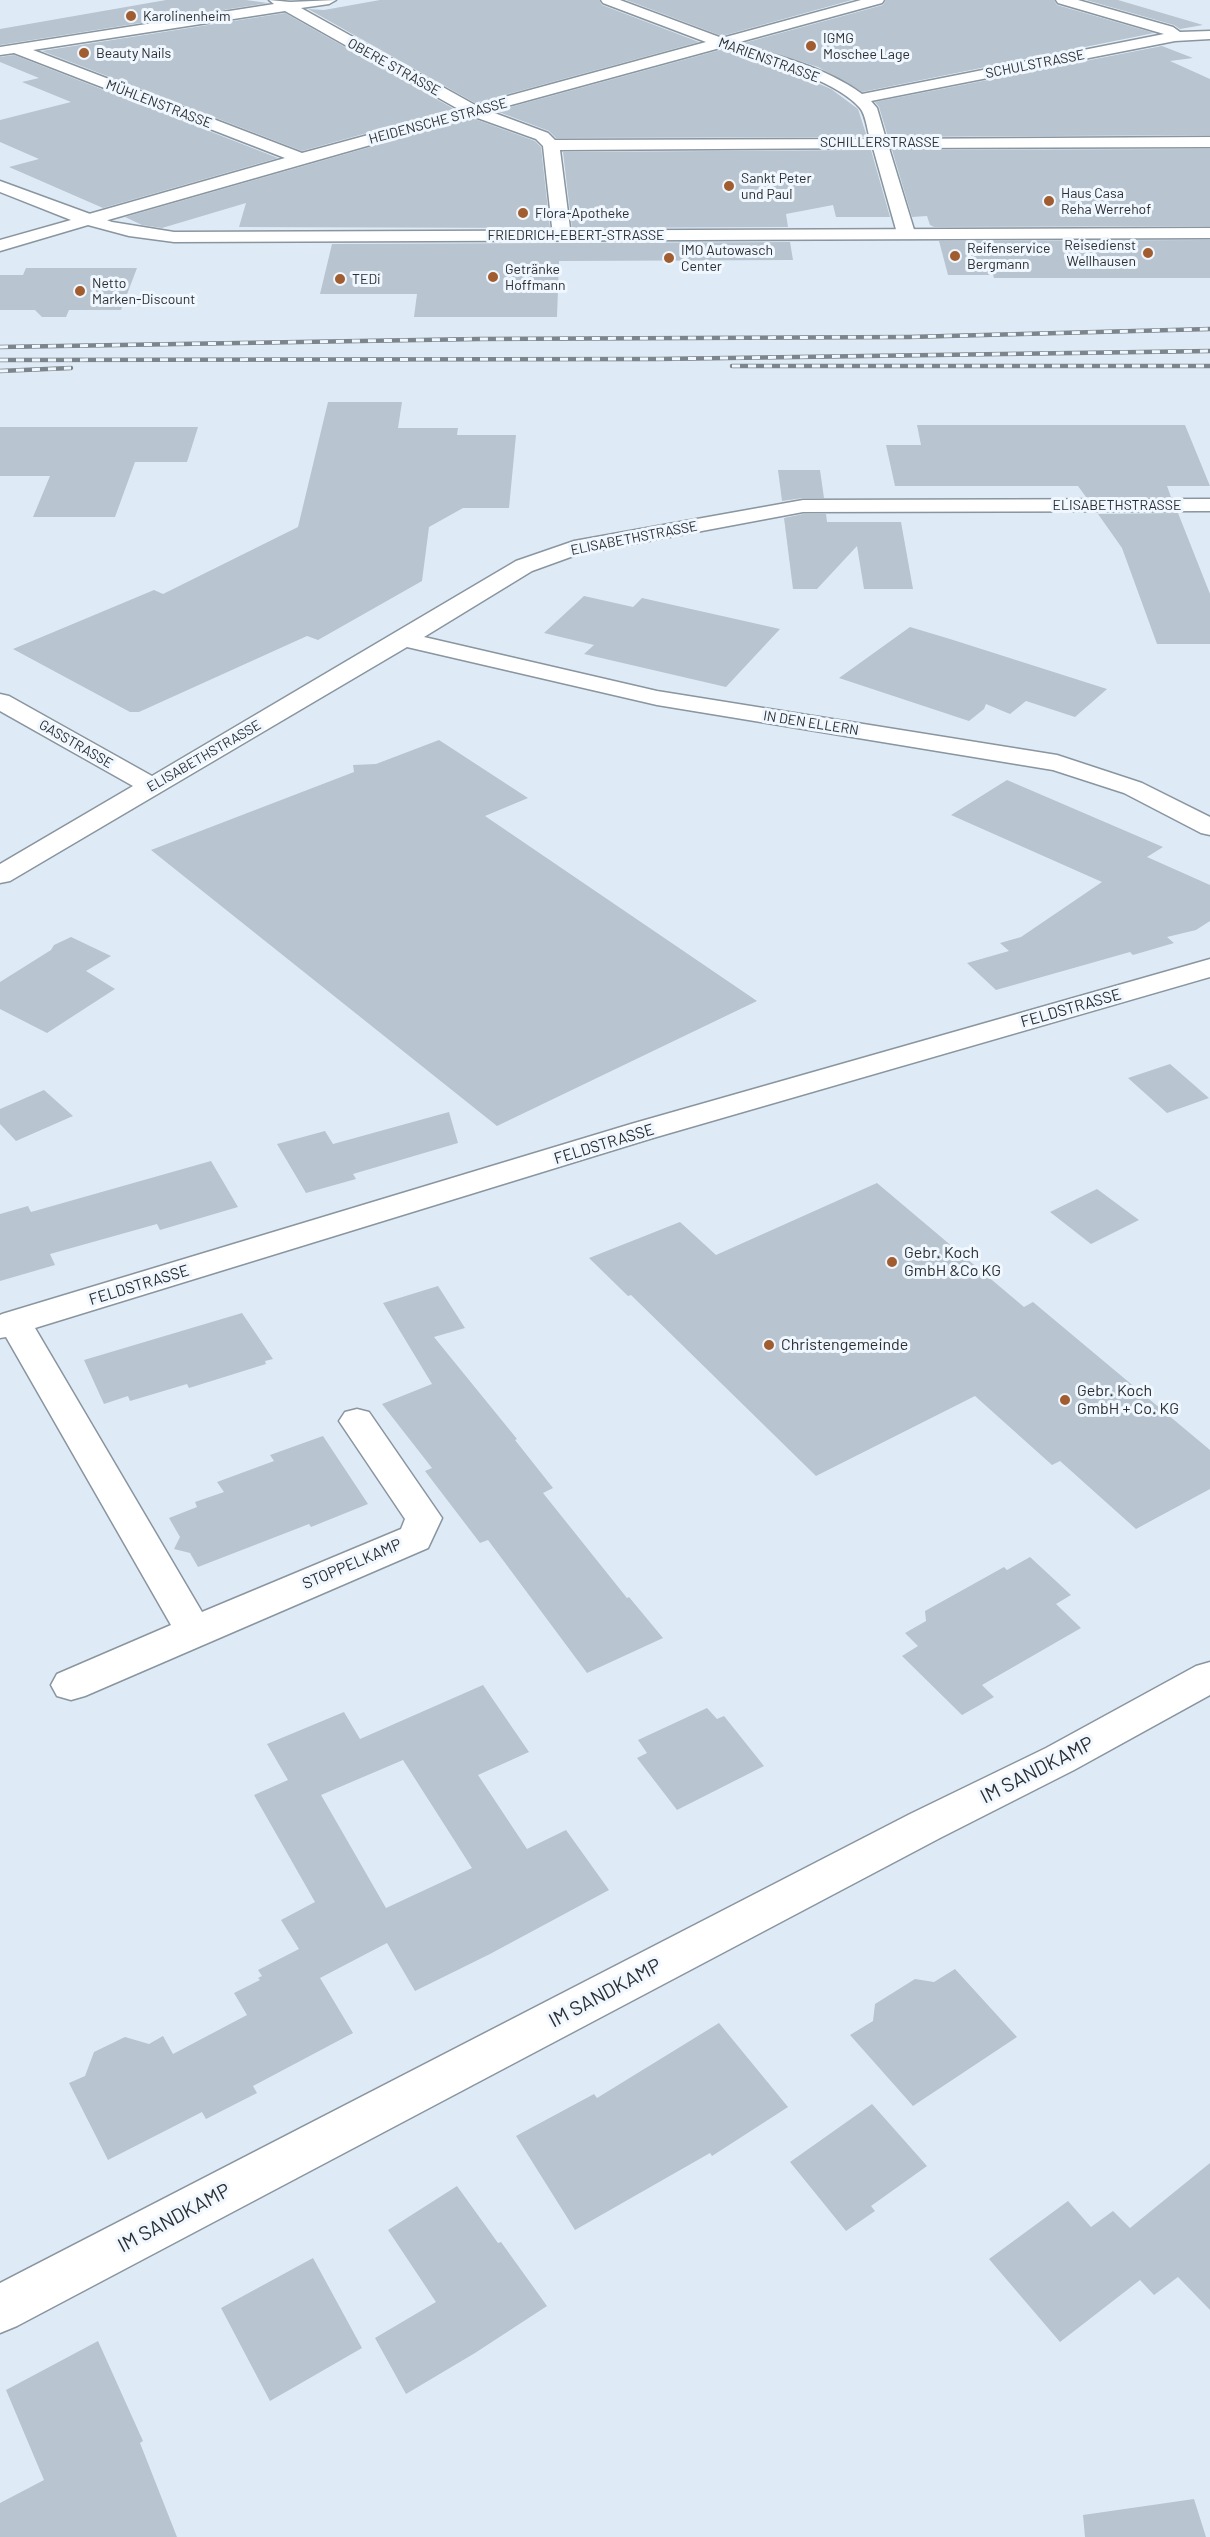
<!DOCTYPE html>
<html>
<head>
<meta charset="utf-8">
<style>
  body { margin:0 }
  canvas { display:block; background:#deebf6 }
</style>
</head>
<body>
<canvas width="1210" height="2537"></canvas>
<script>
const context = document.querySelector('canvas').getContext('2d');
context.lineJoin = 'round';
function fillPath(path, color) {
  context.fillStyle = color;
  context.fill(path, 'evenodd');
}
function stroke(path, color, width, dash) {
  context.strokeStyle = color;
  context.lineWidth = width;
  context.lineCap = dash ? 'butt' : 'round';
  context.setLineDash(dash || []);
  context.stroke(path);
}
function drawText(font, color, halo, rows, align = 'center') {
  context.font = font + ' Barlow,sans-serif';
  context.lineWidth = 6;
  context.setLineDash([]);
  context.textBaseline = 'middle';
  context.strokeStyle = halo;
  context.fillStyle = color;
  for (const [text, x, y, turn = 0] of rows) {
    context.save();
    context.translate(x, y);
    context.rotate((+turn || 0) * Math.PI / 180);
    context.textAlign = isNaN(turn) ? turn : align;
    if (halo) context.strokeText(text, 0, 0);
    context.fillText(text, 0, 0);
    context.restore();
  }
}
fillPath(new Path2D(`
  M166,0H246L268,3L0,45V29Z
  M380,0H599L602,5L699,42L475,103L308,9L324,10Z
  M626,0H852L722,36Z
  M886,0H1054L1057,5L1154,33L862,92L818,67L744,43L883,5Z
  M1086,0H1118L1203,25L1180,29L1174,25Z
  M285,13L454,109L302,151L42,51Z
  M1162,46L1193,58L1170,61L1210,79V135L888,137L879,107L875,102Z
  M720,50L794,73L831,89L858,109L867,137L556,138L549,131L496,111Z
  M14,55L278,158L103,208L9,167L39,159L0,142V120L71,102L22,82L39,78L0,62V57Z
  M472,118L535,141L541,147L550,228L239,227L246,203L162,228L142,225L125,217Z
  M1210,149V226L934,227L930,225L927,216L912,217L892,150Z
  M871,150L890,217H836L833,205L786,214L788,227L572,228L563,152Z
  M1210,240V278H994L993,275H948L939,241Z
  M790,242L793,260L559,261L557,317H414L417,294H320L332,244Z
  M26,268H137L121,310H69L66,317H42L35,310H0V275H23Z
  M328,402H402L398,428H458L457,435H516L509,508H463L429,527L422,581L318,640L307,636L139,712H130L13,649L154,590L163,594L298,527Z
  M917,425H1185L1210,486H1167L1171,497H1086L1078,486H895L886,445H921Z
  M0,427H198L187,462H135L115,517H33L50,476H0Z
  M778,470H820L824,498H803L782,501Z
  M1178,513L1210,594V644H1157L1122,548L1098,514Z
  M803,514H826L827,522H901L913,589H864L857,546L817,589H793L784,518Z
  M584,596L633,607L642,598L780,629L726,687L584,654L594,645L544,633Z
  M910,627L950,639L1107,689L1075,717L1026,701L1010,714L986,704L984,709L969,721L839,678Z
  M439,740L528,798L485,816L757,1001L497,1126L151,850L354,772L353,765L376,764Z
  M1007,780L1163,847L1147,857L1210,885V921L1196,930L1167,937L1174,943L1133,955L1130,952L996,990L967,963L1009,951L1000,943L1021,937L1102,882L951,815Z
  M71,937L111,956L86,971L115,989L47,1033L0,1009V982L51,950L54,945Z
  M1170,1064L1209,1098L1167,1113L1128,1078Z
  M44,1090L73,1116L16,1141L0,1124V1109Z
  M449,1112L458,1143L353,1174L356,1179L306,1193L277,1144L325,1131L333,1144Z
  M211,1161L238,1207L160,1230L157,1224L50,1254L55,1265L0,1281V1214L28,1206L31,1212Z
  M877,1183L1024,1307L1033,1302L1210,1450V1489L1136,1529L1060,1461L1052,1465L975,1396L816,1476L631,1295L628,1296L589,1258L680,1222L716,1255Z
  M1097,1189L1139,1220L1091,1244L1050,1212Z
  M438,1286L465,1328L434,1337L517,1439L515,1440L553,1488L543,1493L627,1598L629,1597L663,1638L587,1673L488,1540L480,1543L425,1471L432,1468L382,1404L432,1384L383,1303Z
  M242,1313L273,1359L265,1361L266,1364L189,1388L187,1384L130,1401L128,1396L104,1404L84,1360Z
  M323,1436L368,1504L311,1527L309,1524L198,1567L190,1553L174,1549L180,1537L169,1518L197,1507L195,1502L224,1492L217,1482L274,1461L270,1455Z
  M1030,1557L1071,1595L1056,1604L1081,1628L982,1685L994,1697L962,1715L902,1656L918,1646L905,1633L926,1621L925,1611L1004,1567L1007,1570Z
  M483,1685L529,1752L478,1775L527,1849L566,1830L609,1890L490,1954L415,1991L387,1943L320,1978L353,2033L253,2086L257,2093L206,2119L202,2112L108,2160L69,2083L85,2076L94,2052L125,2037L149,2044L163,2036L173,2054L247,2015L234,1993L260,1980L258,1978L262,1976L258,1970L299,1949L281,1920L315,1902L254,1795L288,1780L267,1744L344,1712L360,1739ZM403,1760L472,1868L386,1908L321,1795Z
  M707,1708L717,1719L724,1716L764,1766L677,1810L637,1758L647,1753L638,1740Z
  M955,1969L1017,2037L913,2106L850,2035L873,2021L875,2004L915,1979L934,1982Z
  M719,2023L788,2107L712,2156L710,2153L575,2230L516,2136L594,2094L597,2098Z
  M872,2104L927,2166L871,2206L875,2211L846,2231L790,2162Z
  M1210,2163V2310L1178,2277L1154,2295L1140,2280L1060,2342L989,2259L1068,2201L1091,2227L1113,2211L1130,2228Z
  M457,2186L498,2243L501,2242L547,2306L475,2353L406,2394L375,2338L436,2302L388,2230Z
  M313,2258L362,2348L270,2401L221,2308Z
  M98,2341L143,2441L140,2443L177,2537H0V2503L44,2480L6,2390Z
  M1194,2499L1206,2537H1085L1083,2515Z`), '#b8c4cf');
const street = new Path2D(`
  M269,0L290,2L336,0L329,4L301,8L475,105L706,42L603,3L601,0H620L722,38L861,0H884L882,3L736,43C779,56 825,67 862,94L1164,34L1058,3L1056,0H1078L1173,27L1180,32L1210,31V39L1175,41L871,101L877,108L886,139L1210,137V147L889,148L915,233L912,237H900L897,233L873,148L560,150L571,236L568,240H556L553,236L543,146L536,139L472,116L94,224H82L79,220L82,216L285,158L14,53L0,55V47L274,4ZM285,11L460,110L302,153L33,50ZM720,48C760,60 833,77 860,108C866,115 867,130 870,139L555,140L548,133L489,111Z
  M1210,499V511L803,512L579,554L532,571L424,637L657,691L1057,755L1142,783L1210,817V835L1201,833L1124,793L1053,770L657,705L407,647L10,881L0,883V864L133,786L0,711V694L9,696L152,776L516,561L574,541L803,500Z
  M1210,959V977L653,1138L35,1328L202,1612L401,1529L405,1519L339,1421L345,1412L357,1409L369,1412L442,1518L428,1548L85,1696L71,1700L57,1696L51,1685L57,1674L171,1625L6,1337L0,1338V1315L2,1314L631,1124Z
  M1210,1662V1695L1074,1770L940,1838L17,2326L0,2333V2283L910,1814L1046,1748L1196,1666Z`);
const secondary = new Path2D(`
  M0,181L112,222L174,232L1210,228V238L174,242L129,236L88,225L0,251V240L71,220L0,192Z`);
stroke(street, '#89959f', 3);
stroke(secondary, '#89959f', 3);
fillPath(street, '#fff');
fillPath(secondary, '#fff');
const rail = new Path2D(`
  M0,347L479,339L909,337L1210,329
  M0,360L659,359L1210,351
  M732,366H1210
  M0,371L71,368`);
stroke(rail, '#7c858c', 4.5);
stroke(rail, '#f0f7fe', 3, [8]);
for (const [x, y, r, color] of [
  [131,16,6,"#a15d2f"],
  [811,46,6,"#a15d2f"],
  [84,53,6,"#a15d2f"],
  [729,186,6,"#a15d2f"],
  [1049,201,6,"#a15d2f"],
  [523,213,6,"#a15d2f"],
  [1148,253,6,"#a15d2f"],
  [955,256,6,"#a15d2f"],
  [669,258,6,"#a15d2f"],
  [493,277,6,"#a15d2f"],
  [340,279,6,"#a15d2f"],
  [80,291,6,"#a15d2f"],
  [892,1262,6,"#a15d2f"],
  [769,1345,6,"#a15d2f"],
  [1065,1400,6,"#a15d2f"]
]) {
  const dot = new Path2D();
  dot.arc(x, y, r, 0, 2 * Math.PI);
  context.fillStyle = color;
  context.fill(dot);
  stroke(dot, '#f0f7fe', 2);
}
drawText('14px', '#2b3034', '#f0f7fe', [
  ["Karolinenheim",143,16],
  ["IGMG",823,38],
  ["Moschee Lage",823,54],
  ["Beauty Nails",96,53],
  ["Sankt Peter",741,178],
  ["und Paul",741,194],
  ["Haus Casa",1061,193],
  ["Reha Werrehof",1061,209],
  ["Flora-Apotheke",535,213],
  ["Reisedienst",1136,245,"right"],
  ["Wellhausen",1136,261,"right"],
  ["Reifenservice",967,248],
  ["Bergmann",967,264],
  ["IMO Autowasch",681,250],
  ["Center",681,266],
  ["Getränke",505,269],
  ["Hoffmann",505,285],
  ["TEDi",352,279],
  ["Netto",92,283],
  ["Marken-Discount",92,299]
], 'left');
drawText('14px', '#2b3034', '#f0f7fe', [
  ["MARIENSTRASSE",769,60,20],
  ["SCHULSTRASSE",1035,64,-11],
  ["OBERE STRASSE",394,67,29],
  ["MÜHLENSTRASSE",159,104,21],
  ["HEIDENSCHE STRASSE",438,121,-15],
  ["SCHILLERSTRASSE",880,142],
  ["FRIEDRICH-EBERT-STRASSE",576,235],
  ["ELISABETHSTRASSE",1117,505],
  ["ELISABETHSTRASSE",634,538,-11],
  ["IN DEN ELLERN",811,723,9],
  ["GASSTRASSE",76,744,30],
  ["ELISABETHSTRASSE",204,756,-30]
]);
drawText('16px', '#2b3034', '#f0f7fe', [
  ["FELDSTRASSE",1071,1008,-16],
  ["FELDSTRASSE",604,1144,-17],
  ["FELDSTRASSE",139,1285,-17],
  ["STOPPELKAMP",352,1564,-23]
]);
drawText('16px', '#2b3034', '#f0f7fe', [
  ["Gebr. Koch",904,1253],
  ["GmbH &Co KG",904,1271],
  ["Christengemeinde",781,1345],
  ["Gebr. Koch",1077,1391],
  ["GmbH + Co. KG",1077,1409]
], 'left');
drawText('20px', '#2b3034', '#f0f7fe', [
  ["IM SANDKAMP",1037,1770,-27],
  ["IM SANDKAMP",605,1993,-28],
  ["IM SANDKAMP",174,2218,-28]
]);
</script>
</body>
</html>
